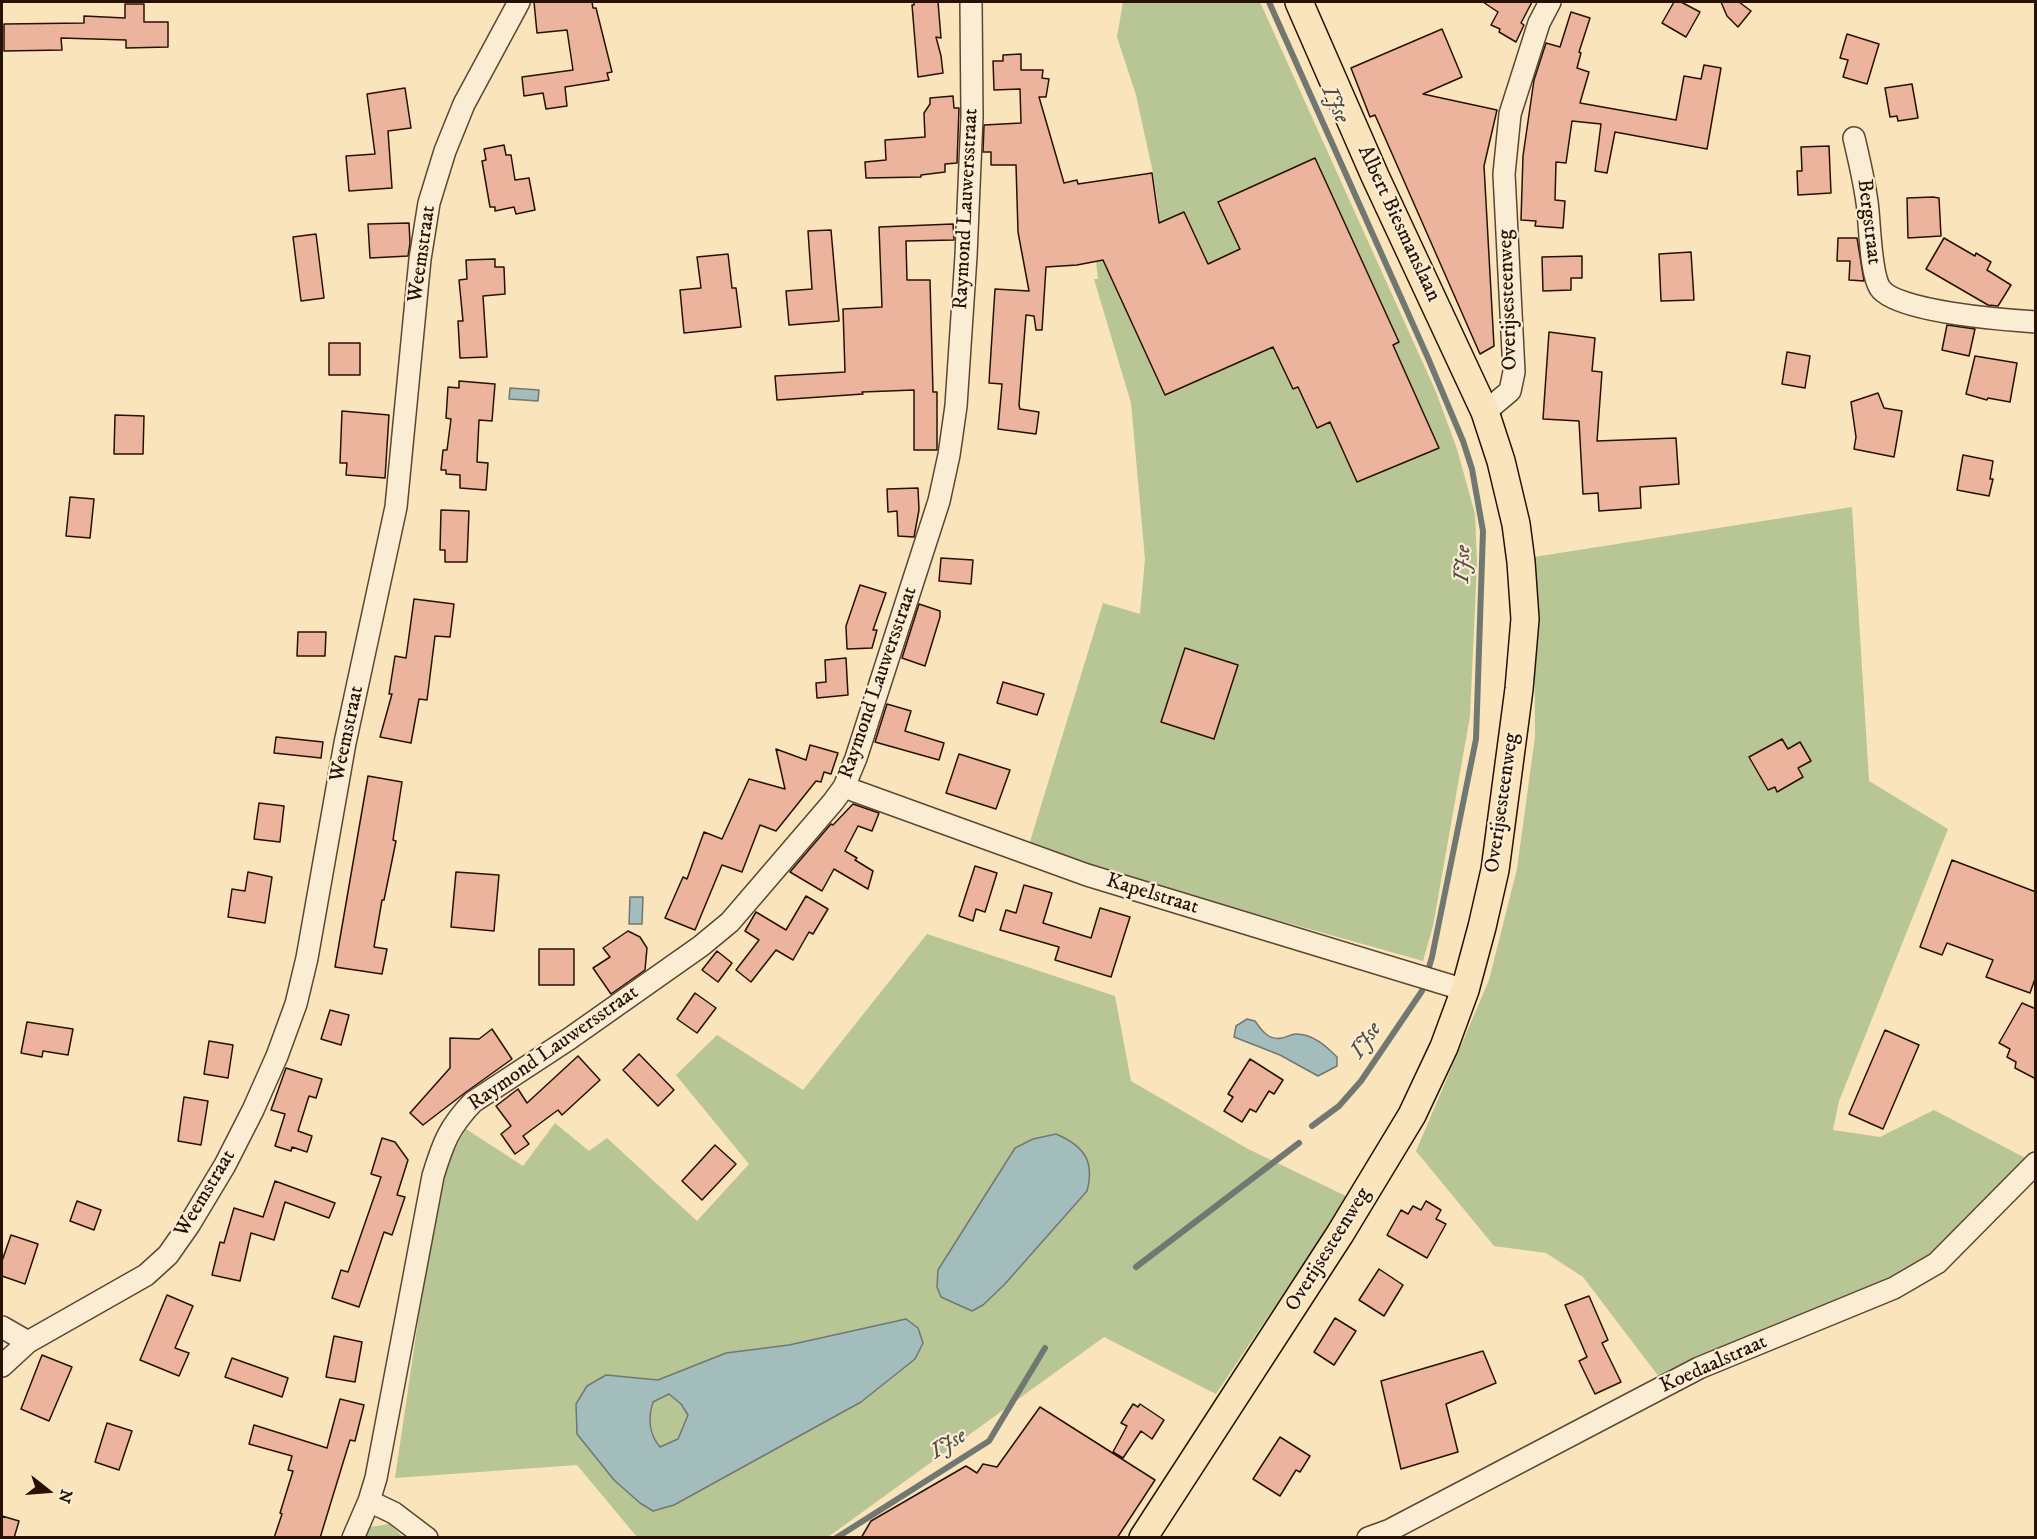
<!DOCTYPE html>
<html>
<head>
<meta charset="utf-8">
<style>
  body { margin:0 }
  #map { position:relative; width:2037px; height:1539px; overflow:hidden; background:#f9e4bb; font-family:"IM FELL DW Pica",serif }
  canvas { display:block }
  .frame { position:absolute; inset:0; border:3px solid #271104; pointer-events:none }
  .north { position:absolute; left:18px; top:1461px; width:60px; height:60px; -webkit-text-stroke:4px #fbedd3; paint-order:stroke; rotate:107deg; font-size:16px; font-weight:700; line-height:24px; text-align:center; color:#271104 }
  .north::after { content:''; display:block; margin:auto; width:21px; height:27px; background:#271104; clip-path:polygon(50% 0,100% 100%,50% 72%,0 100%) }
</style>
</head>
<body>
<div id="map">
<canvas width="2037" height="1539"></canvas>
<div class="frame"></div>
<div class="north">N</div>
</div>
<script>
const context = document.querySelector('canvas').getContext('2d');
context.lineJoin = 'round';
function fillPath(path, color) {
  context.fillStyle = color;
  context.fill(path, 'evenodd');
}
function stroke(path, color, width, dash) {
  context.strokeStyle = color;
  context.lineWidth = width;
  context.lineCap = dash ? 'butt' : 'round';
  context.setLineDash(dash || []);
  context.stroke(path);
}
function drawText(font, color, halo, rows, align = 'center') {
  context.font = font + ' "IM FELL DW Pica",serif';
  context.lineWidth = 4.5;
  context.setLineDash([]);
  context.textBaseline = 'middle';
  context.strokeStyle = halo;
  context.fillStyle = color;
  for (const [text, x, y, turn = 0] of rows) {
    context.save();
    context.translate(x, y);
    context.rotate((+turn || 0) * Math.PI / 180);
    context.textAlign = isNaN(turn) ? turn : align;
    if (halo) context.strokeText(text, 0, 0);
    context.fillText(text, 0, 0);
    context.restore();
  }
}
fillPath(new Path2D(`
  M1123,2H1260L1436,392L1457,449L1475,514L1477,563L1470,716L1433,926L1423,961L1167,889L1029,845L1103,603L1140,614L1145,559L1131,403L1094,279H1098L1092,225L1159,212L1153,173L1136,95L1117,37Z
  M1852,507L1869,781L1948,829L1839,1101L1833,1130L1880,1137L1934,1110L2031,1161L1937,1268L1669,1390L1583,1277L1546,1253L1494,1246L1416,1151L1489,980L1517,869L1535,737L1534,557Z
  M927,934L1115,996L1131,1081L1248,1149L1348,1197L1216,1394L1104,1337L828,1537H637L577,1465L395,1478L439,1178L466,1129L523,1166L555,1123L589,1151L607,1138L697,1221L749,1164L676,1075L717,1035L803,1090ZM972,1217L941,1297L938,1270ZM789,1345L861,1402L674,1505L653,1511L606,1375L658,1380L726,1353Z
  M669,1394L681,1404L688,1414L678,1439L660,1447C650,1433 649,1418 653,1402Z
  M389,1524L403,1537L364,1538L370,1527Z`), '#b8c595');
const water = new Path2D(`
  M510,388L539,390L538,401L509,399Z
  M630,897H643L642,924H629Z
  M1247,1019L1255,1021C1261,1030 1269,1041 1282,1038C1287,1037 1291,1034 1296,1034C1313,1034 1326,1046 1337,1057V1066L1318,1076L1280,1055L1234,1037L1236,1026Z
  M1056,1134C1084,1146 1095,1161 1087,1191L1004,1285L983,1305L972,1311L941,1297L937,1287L938,1270L1015,1148L1033,1139Z
  M906,1319L918,1328L923,1343L915,1359L861,1402L674,1505L653,1511L640,1503L614,1480L577,1434L576,1404L587,1386L606,1375L658,1380L726,1353L789,1345ZM669,1394L681,1404L688,1415L678,1439L660,1447C649,1434 648,1418 653,1402Z`);
fillPath(water, '#a3bcbc');
stroke(water, '#717872', 1.5);
stroke(new Path2D(`
  M1269,2L1428,358L1463,441L1472,469L1483,531L1476,739L1432,957L1422,991L1361,1081L1339,1106L1312,1126
  M1136,1267L1299,1143
  M836,1538L989,1441L1045,1348`), '#717872', 6);
const building = new Path2D(`
  M534,2H592L593,8H596L612,72L607,73L609,80L565,87L567,106L546,109L543,93L524,96L522,77L573,70L567,30L537,33Z
  M914,2H938L941,38L936,37L941,56L943,73L918,77L912,5H914Z
  M1483,2H1532L1521,23L1524,25L1516,42L1499,32L1500,29L1491,25L1498,12Z
  M1674,2H1681L1700,12L1686,37L1662,23Z
  M1721,2H1739L1751,11L1738,27L1727,16Z
  M125,4H144V22H168V47L126,48V40L61,38L62,50L4,51V24L84,23V16L125,18Z
  M1571,12L1590,18L1579,52L1581,53L1577,68L1589,72L1580,103L1676,120L1684,76L1701,79L1704,65L1721,68L1707,149L1615,132L1607,173L1595,171L1601,124L1572,121L1566,163L1556,162L1555,200L1565,201L1563,228L1535,226L1536,221L1521,220L1523,156L1534,80L1546,43L1560,47Z
  M1442,29L1462,77L1423,94L1497,110L1484,166L1494,346L1480,354L1375,115L1370,117L1351,68Z
  M1847,34L1879,44L1867,84L1843,77L1848,60L1840,58Z
  M1021,54V70H1043L1042,78L1049,79L1046,97H1039L1064,183L1077,180L1078,184L1152,173L1159,223L1184,212L1208,264L1240,249L1218,202L1315,158L1399,342L1393,345L1439,448L1357,482L1330,422L1317,428L1298,387L1293,389L1273,347L1165,395L1103,260L1077,265L1046,267L1042,330H1036L1034,316L1026,315L1019,405L1020,409L1039,412L1036,434L998,429L1002,384L989,383L995,289L1029,291L1018,232L1016,165H991V152H983L984,125L1021,123L1020,89L994,90L993,61H1003V55Z
  M1912,84L1918,118L1898,121L1897,116L1890,117L1885,88Z
  M405,88L411,128L388,131L392,188L349,191L346,156L375,154L367,94Z
  M953,96L954,108H959L957,163L945,164V172L921,175V177L866,178L865,162L886,160L885,140L925,137L924,113L930,104V98Z
  M504,145L506,155H511L515,180L529,178L535,210L516,214L514,207L495,211V207H490L482,161L486,160L484,149Z
  M1829,146L1831,193L1798,195L1797,171H1802L1801,147Z
  M1933,197L1939,198L1941,236L1908,238L1907,198Z
  M409,223L410,243L408,256L370,258L368,224Z
  M953,224L954,240L906,241L907,280H930L933,392H937V450H914V390L862,392L863,394L777,400L775,376L845,372L843,309L882,307L879,227Z
  M831,230L839,321L789,325L786,291L812,289L808,231Z
  M316,234L324,298L301,301L293,237Z
  M1838,238H1857L1864,281L1849,280L1850,261H1837Z
  M1944,238L1975,256L1976,253L1991,262L1987,270L2011,285L1998,306L1988,305L1926,269Z
  M1691,252L1694,300L1661,301L1659,254Z
  M728,254L732,288H736L741,327L684,333L680,290L701,288L697,257Z
  M1582,256V278H1571V290L1543,291L1542,257Z
  M495,259V267H504L505,294L483,296L487,357L460,358L458,321H463L459,280L467,279L466,260Z
  M1947,325L1975,329L1969,356L1942,350Z
  M1549,332L1595,338L1592,371L1602,372L1597,441L1676,438L1679,484L1640,487L1641,508L1599,511L1598,493L1583,494L1579,421L1543,419Z
  M329,343H360V375H329Z
  M1787,352L1810,356L1805,388L1782,384Z
  M1975,356L2017,363L2010,402L1988,398L1987,400L1966,394Z
  M459,381L495,384L492,421L479,420L477,462L488,463L486,490L460,488V475L446,474V470H441L443,450H447L451,419L446,418L448,387L459,388Z
  M1878,393L1884,408L1902,411L1894,457L1854,449L1856,437L1851,402Z
  M342,411L389,415L385,478L346,475L347,463H340Z
  M115,415L144,416L143,454H114Z
  M1963,455L1993,461L1990,479H1993L1989,496L1957,490Z
  M918,488L919,510L914,537L898,536L897,511L888,512L887,489Z
  M70,497L94,499L90,538L66,536Z
  M441,510L469,511L467,562H445V550H440Z
  M941,558L973,560L971,584L939,581Z
  M860,585L886,593L873,630H877L872,648L847,649L846,626Z
  M414,599L454,604L450,637L435,636L427,700L419,699L411,743L380,737L392,694H389L395,656L406,658Z
  M919,604L940,611V617L925,666L902,658Z
  M298,632H326L325,656H297Z
  M1185,648L1238,665L1214,739L1161,722Z
  M846,658L848,695L817,698L816,683L826,682L825,660Z
  M1003,682L1044,694L1037,715L997,703Z
  M887,704L911,711L905,731L944,743L939,760L875,742Z
  M276,737L323,742L321,758L274,753Z
  M1782,739L1788,749L1800,742L1811,761L1798,768L1803,777L1777,792L1775,787L1768,790L1749,757Z
  M810,745L838,753L831,774L824,772L821,782L816,781L776,831L760,825L742,872L722,865L695,930L665,918L683,877L687,879L704,832L722,839L749,779L785,789L776,749L806,760Z
  M959,754L1010,770L996,809L946,793Z
  M368,776L402,782L393,840L396,841L384,900H382L374,947L387,949L382,974L335,967Z
  M259,803L284,806L280,842L254,839Z
  M853,804L879,813L872,831L858,826L845,851L857,858L855,860L873,871L868,889L834,869L822,891L790,872L831,824L833,825Z
  M1952,860L2036,892V976L2030,993L1986,977L1993,960L1947,943L1942,955L1920,947Z
  M975,866L997,873L985,912L976,909L973,921L959,916Z
  M248,872L272,877L265,923L228,917L232,889L245,891Z
  M456,872L499,875L494,931L451,927Z
  M1024,885L1052,893L1043,923L1091,938L1100,908L1130,917L1111,977L1055,960L1059,947L1000,930L1006,910L1016,913Z
  M806,896L828,909L813,934L809,932L793,960L776,950L751,982L736,970L759,940L745,931L756,912L786,930Z
  M628,931L640,937L647,948L645,970L611,994L593,968L610,957L603,948Z
  M539,949H574V985H539Z
  M717,951L732,963L718,982L702,970Z
  M695,993L716,1008L697,1033L677,1019Z
  M2022,1003L2036,1009V1079L2015,1068L2016,1062L2007,1057L2010,1049L1999,1043Z
  M330,1010L349,1015L341,1045L321,1039Z
  M27,1022L73,1029L68,1055L43,1051L42,1057L21,1053Z
  M492,1029L512,1059L466,1092L423,1125L410,1113L450,1068V1038L479,1039Z
  M1885,1030L1919,1045L1883,1129L1849,1114Z
  M209,1041L233,1045L228,1078L204,1074Z
  M639,1054L674,1090L658,1106L623,1070Z
  M578,1056L600,1080L562,1115L558,1110L523,1136L529,1144L515,1154L501,1134L511,1126L496,1106L518,1089L527,1103Z
  M1250,1059L1283,1080L1274,1094L1269,1091L1256,1112L1250,1109L1242,1122L1224,1111L1233,1097L1228,1094Z
  M286,1068L322,1079L316,1098L309,1096L298,1131L312,1136L307,1152L292,1147L291,1151L275,1146L285,1114L271,1110Z
  M184,1097L208,1101L201,1145L178,1141Z
  M382,1138L395,1142L408,1160L397,1195L405,1197L392,1235L384,1232L359,1307L332,1298L341,1270L348,1272L381,1177L371,1174Z
  M715,1145L736,1164L702,1200L682,1181Z
  M275,1181L335,1203L329,1218L285,1202L274,1240L251,1233L240,1281L212,1275L220,1242L224,1243L234,1208L263,1217Z
  M77,1201L101,1210L94,1230L70,1221Z
  M1426,1201L1441,1210L1436,1219L1446,1224L1427,1258L1387,1235L1401,1210L1408,1214L1413,1206L1421,1210Z
  M11,1235L38,1244L25,1284L2,1276V1261Z
  M1379,1269L1403,1285L1384,1316L1359,1300Z
  M167,1295L193,1306L175,1348L189,1353L179,1376L140,1360Z
  M1589,1296L1608,1340L1602,1343L1621,1382L1595,1394L1579,1361L1587,1357L1565,1305Z
  M1335,1318L1356,1331L1334,1365L1314,1352Z
  M334,1336L362,1342L355,1382L326,1377Z
  M1483,1351L1496,1383L1446,1404L1458,1452L1401,1469L1381,1381Z
  M42,1355L72,1367L49,1421L21,1409Z
  M232,1358L288,1378L282,1397L225,1377Z
  M340,1399L364,1405L355,1441L350,1440L320,1538H274L282,1514L280,1513L293,1471L288,1470L292,1456L249,1444L254,1425L327,1448Z
  M1133,1404L1138,1407L1140,1404L1164,1420L1152,1439L1141,1431L1123,1458L1113,1452L1127,1426L1121,1423Z
  M1040,1407L1155,1480L1117,1538H861L871,1521L966,1466L977,1473L983,1464L997,1467Z
  M107,1423L132,1431L119,1470L95,1462Z
  M1280,1437L1310,1456L1300,1472L1296,1470L1280,1496L1253,1479Z
  M2,1516L19,1521L14,1538H2Z`);
fillPath(building, '#ecb39d');
stroke(building, '#271104', 1.5);
const minor = new Path2D(`
  M1854,138C1859,159 1864,181 1867,202C1870,222 1870,273 1880,288C1895,312 2006,320 2036,322
  M1485,412L1510,391L1514,372L1504,174L1510,114L1539,23L1550,2
  M844,787L1087,875L1465,990
  M2,1327L28,1342
  M2,1366L28,1342L146,1275L168,1255L189,1225L225,1165L253,1110L277,1056L296,1004L307,958L345,743L396,507L420,259L429,203L445,151L464,104L519,2
  M369,1501L394,1513L427,1538
  M353,1538L369,1501L376,1478L433,1176C443,1143 449,1127 473,1102L569,1039L701,946L730,922L833,802L844,787L856,758L939,501L949,455L956,406L966,256L972,117L971,2
  M1368,1538L1390,1530L1699,1368L1894,1288L1937,1263L2036,1163`);
const major = new Path2D(`
  M1143,1538L1340,1234L1412,1115L1444,1047L1465,990L1482,927L1495,870L1519,689L1525,619L1521,562L1516,524L1501,461L1485,412L1375,176L1299,2`);
stroke(minor, '#5c4632', 24);
stroke(major, '#271104', 30);
stroke(minor, '#fbedd3', 21);
stroke(major, '#f9e4bb', 27);
drawText('21px', '#271104', '#fbedd3', [
  ["Raymond Lauwersstraat",967,209,-87],
  ["Bergstraat",1868,222,83],
  ["Albert Biesmanslaan",1398,224,65],
  ["Weemstraat",423,254,-82],
  ["Overijsesteenweg",1509,300,-92],
  ["Raymond Lauwersstraat",879,683,-71],
  ["Weemstraat",348,734,-78],
  ["Overijsesteenweg",1503,803,-82],
  ["Kapelstraat",1152,895,17],
  ["Raymond Lauwersstraat",554,1049,-35],
  ["Weemstraat",206,1194,-59],
  ["Overijsesteenweg",1329,1250,-58],
  ["Koedaalstraat",1714,1365,-24]
]);
drawText('italic 22px', '#524d44', '#fbedd3', [
  ["IJse",1334,105,66],
  ["IJse",1464,564,-88],
  ["IJse",1367,1041,-56],
  ["IJse",949,1445,-32]
]);
</script>
</body>
</html>
